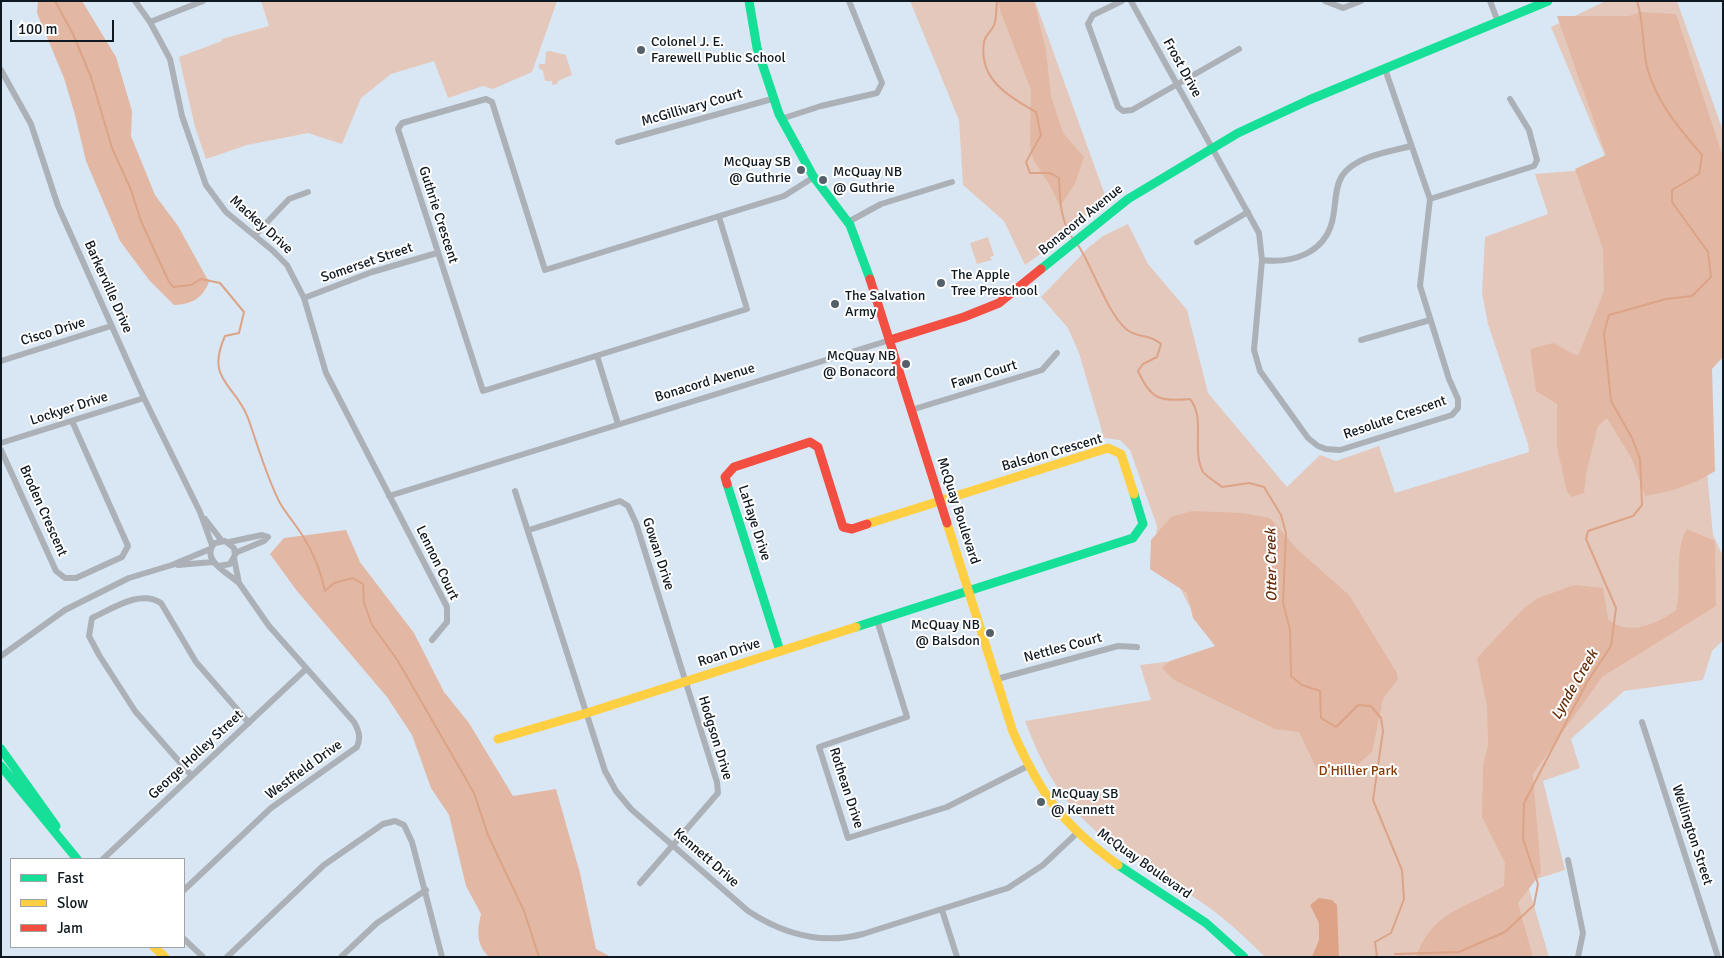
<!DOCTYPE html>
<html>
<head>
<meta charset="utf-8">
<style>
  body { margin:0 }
  #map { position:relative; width:1724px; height:958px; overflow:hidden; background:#d8e7f3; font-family:Signika,sans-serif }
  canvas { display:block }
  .frame { position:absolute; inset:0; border:2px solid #0f1921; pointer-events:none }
  .legend { position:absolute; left:10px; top:858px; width:175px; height:90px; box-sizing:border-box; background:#fff; border:1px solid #9fa3a6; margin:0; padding:6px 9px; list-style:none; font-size:15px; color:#0f1921 }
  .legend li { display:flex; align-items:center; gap:10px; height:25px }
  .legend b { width:25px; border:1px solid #9fa3a6 }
  .scale { position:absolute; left:10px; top:20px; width:104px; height:22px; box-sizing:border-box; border:2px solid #0f1921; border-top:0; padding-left:6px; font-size:15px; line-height:18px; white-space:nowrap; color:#0f1921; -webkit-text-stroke:4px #fff; paint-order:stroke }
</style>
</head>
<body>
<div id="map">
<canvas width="1724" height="958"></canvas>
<div class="frame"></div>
<ul class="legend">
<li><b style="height:6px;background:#16e098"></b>Fast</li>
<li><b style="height:6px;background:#ffcf43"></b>Slow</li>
<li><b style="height:6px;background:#f24e42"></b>Jam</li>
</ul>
<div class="scale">100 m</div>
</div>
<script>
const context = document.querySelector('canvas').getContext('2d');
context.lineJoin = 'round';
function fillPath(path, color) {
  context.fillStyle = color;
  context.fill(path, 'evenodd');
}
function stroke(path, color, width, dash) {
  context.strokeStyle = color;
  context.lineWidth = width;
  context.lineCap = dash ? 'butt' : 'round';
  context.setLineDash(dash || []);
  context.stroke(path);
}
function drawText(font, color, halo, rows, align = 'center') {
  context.font = font + ' Signika,sans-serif';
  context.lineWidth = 4;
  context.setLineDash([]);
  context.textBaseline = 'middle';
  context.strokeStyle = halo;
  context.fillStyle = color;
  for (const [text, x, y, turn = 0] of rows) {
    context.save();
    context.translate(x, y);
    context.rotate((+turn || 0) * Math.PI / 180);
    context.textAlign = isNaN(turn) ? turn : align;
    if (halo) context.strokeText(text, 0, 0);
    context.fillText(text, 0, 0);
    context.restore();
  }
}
fillPath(new Path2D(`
  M261,1H557L532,72L493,89L483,86L448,98L434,61L391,74L361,98L342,144L308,133L247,145L206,159L195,127L179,57L222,41V39L269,26Z
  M910,1H1035L1106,198L1050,247L1025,265L1004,221L963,185L959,120Z
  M1606,1H1677L1723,131V356L1713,363L1703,430L1713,535L1723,556V640L1712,651L1703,680L1624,691L1571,739L1580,768L1543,781L1565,870L1527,882L1549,957H1265C1245,937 1227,920 1204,904C1163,875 1115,853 1080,816C1054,789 1038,755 1025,721L1151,700L1140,665L1214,656L1216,637L1188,604L1156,538L1157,526L1130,450L1120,440L1104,438L1079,353L1068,328L1041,297L1089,247L1103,236L1128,224L1148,264L1187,310L1208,393L1287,487L1320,455L1336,461L1379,446L1395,493L1529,452L1528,444L1488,324L1482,293L1485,237L1548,214L1535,174L1610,168L1551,27Z
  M550,51L566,55L572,75L558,81L557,84L552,85V81H545L543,71L539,68V64H545L546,52Z
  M988,237L994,256L990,257L992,260L977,264L970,243Z`), '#e5c8bc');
fillPath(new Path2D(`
  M38,1H82L116,57L132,111L131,136L155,195L178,226L209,282C202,299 192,304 174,305L149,280L120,241L86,161L75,115L64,78L37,13Z
  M998,1H1034L1046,50L1051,96L1063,133L1084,157L1075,184L1060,206L1049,184L1033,159L1030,146L1031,90L1001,13Z
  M1640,12L1676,14L1723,157V357L1712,369L1715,471C1693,485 1671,492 1645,496L1632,459L1607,418L1598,426L1586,474L1584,493L1572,497L1567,492L1557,447V404L1536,391L1530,349L1553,343L1578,356L1604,291L1603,249L1575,169L1606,155L1557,16H1629Z
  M1192,511L1243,513L1270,518L1298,550L1349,595L1397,673L1398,679L1383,699L1372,752L1355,767L1333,778L1318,772L1299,732L1275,729L1174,680L1162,668L1170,661L1215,646L1193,618L1187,593L1150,569L1151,540L1171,517Z
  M1687,529L1715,541L1716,606L1602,677L1533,774L1541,873L1518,903L1533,957H1416C1431,912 1467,907 1504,886L1505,863L1482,817L1483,765L1488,745L1487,706L1477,658L1524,608L1538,598L1574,585L1603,588L1608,619C1628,637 1657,624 1676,610C1683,585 1673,551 1687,529Z
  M346,530L360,562L414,633L444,692L469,723L513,796L556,789L580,873L596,949L611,957H489C476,944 477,931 481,914L466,886L449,815L431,788L412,735L387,697L297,591L270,554L284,538Z`), '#e2b8a4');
fillPath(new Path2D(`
  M1319,898L1332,900L1337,905L1339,957H1312L1319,940V923L1310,905Z`), '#dca387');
stroke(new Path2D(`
  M55,1L73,34L91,77L112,148L131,190L141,221L168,280L173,287L191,285L201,279L220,283L244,312L239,333L225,336C205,381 235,383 248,418C258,446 266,476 280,503C287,515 297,526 304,538C314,554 321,572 325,591L334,583L353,578L363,584L364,603L372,625L398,661L474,793L488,835L524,911L539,957
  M997,1C996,8 997,18 994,25C992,31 985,35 984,42C978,79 1009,97 1036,112L1041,135L1026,162L1030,173H1050L1059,178C1060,201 1060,219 1073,239
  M1078,245C1093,268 1107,312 1126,329C1137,339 1149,333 1161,344L1157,357L1143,364L1138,371C1151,400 1161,402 1190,399C1206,418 1191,449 1203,472C1207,477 1216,482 1222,487L1249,483L1264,487L1281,515L1286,533L1283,602L1290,630L1291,676L1302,685L1320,691L1321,718L1336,727L1358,705L1371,706L1381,718L1383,731L1373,800L1402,870L1404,899L1391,933L1375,942L1377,957
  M1395,954L1459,952L1505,932L1534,905L1538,884L1523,839L1524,803L1587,682L1611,646L1616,608L1586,539L1588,531L1633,516L1642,505L1640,459L1632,438L1611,401L1604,333L1609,315L1666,299L1692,296L1711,277L1708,252L1672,202V190L1699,174L1702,155C1679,128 1656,102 1647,67C1642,45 1644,22 1637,1`), '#dca387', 2);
stroke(new Path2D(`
  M135,1L150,22L170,59L182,116L206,185L226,212L272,250L287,265L304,298L326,373L447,607V622L432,640
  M1122,1L1093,15L1088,24L1118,107L1123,111L1132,110L1239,49
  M1131,1L1259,233L1262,260L1254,350L1260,371L1308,438L1318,446L1326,449L1340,450L1452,415L1458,408V399L1449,379L1420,286L1430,199L1385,69
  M1325,1L1343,8L1361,1
  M1490,1L1498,22
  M150,22L203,1
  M1,70L31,124L58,206L144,398L200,512L212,545
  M781,119L821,106L877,93L882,83L849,1
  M618,142L772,99
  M1430,199L1534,166L1537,160L1529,130L1510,99
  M719,217L747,309L483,391L398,129L402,123L486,99L492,102L545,270L784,196L814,177
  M848,222L881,204L952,182
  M255,235L289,199L308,192
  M1197,242L1248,212
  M1262,260C1292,264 1324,253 1332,222C1336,208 1334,188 1342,176C1355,156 1389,152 1411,146
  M304,298L372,272L437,253
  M1361,340L1430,320
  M597,356L618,424
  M1,361L111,326
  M911,410L1042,370L1057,353
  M1,443L144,398
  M1,450L56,571L65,578H76L122,557L128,546L72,421
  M515,491L605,771L616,791L631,809L748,911C783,934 822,945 863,934L1008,888L1043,865L1077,833
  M389,496L890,340
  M205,519L222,541
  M529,530L620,501L628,506L636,523L717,782L718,793L640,883
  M229,542L262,535L268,537
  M235,553L264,541L268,537
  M178,565L213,562
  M219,566L230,564L235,555L234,548L225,541L215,543C199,559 228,573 239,583
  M877,620L907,717L819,747L848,838L947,807L1028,766
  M1,656L65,610L129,578L172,565L210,549
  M997,679L1118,646L1137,647
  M1642,722L1718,957
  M191,775L135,711L99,655L89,636L92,618C112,609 140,589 161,603L196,662L249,723
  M103,859L306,669
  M1568,860L1583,933L1578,957
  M184,890L271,808L357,747C361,737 359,731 354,722L269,626L239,583L234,558
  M942,910L957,957
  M184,939L203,957
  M227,957L324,865L383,824L395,821L404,825L412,842L442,957
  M341,957L377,923L426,890`), '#acb1b7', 6);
stroke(new Path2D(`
  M749,1L757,48L779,114L813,176L850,225L870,279
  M1041,269L1128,199L1238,133L1309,100L1548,1
  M727,484L780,651
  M856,627L1133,538L1143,524L1134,494
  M1,749L56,826
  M1,766L77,859
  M1118,865L1206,923L1244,957`), '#16e098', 9);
stroke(new Path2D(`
  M947,523L1013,732C1041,795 1062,824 1118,865
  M867,524L1108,448L1121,454L1134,494
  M498,739L587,713L856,627
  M154,947L165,957`), '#ffcf43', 9);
stroke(new Path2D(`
  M870,279L947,523
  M890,340L964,317L999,303L1041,269
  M727,484L725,477L734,467L810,442L818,447L843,527L852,529L867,524`), '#f24e42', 9);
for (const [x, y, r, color] of [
  [641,50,5,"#55616a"],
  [801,170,5,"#55616a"],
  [823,180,5,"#55616a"],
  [941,283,5,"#55616a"],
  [835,304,5,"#55616a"],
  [906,364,5,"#55616a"],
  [990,633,5,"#55616a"],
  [1041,802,5,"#55616a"]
]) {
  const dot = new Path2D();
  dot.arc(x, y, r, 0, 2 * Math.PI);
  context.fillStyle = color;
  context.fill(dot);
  stroke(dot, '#fff', 2);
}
drawText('14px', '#0f1921', '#fff', [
  ["Colonel J. E.",651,42],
  ["Farewell Public School",651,58],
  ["McQuay SB",791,162,"right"],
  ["@ Guthrie",791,178,"right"],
  ["McQuay NB",833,172],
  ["@ Guthrie",833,188],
  ["The Apple",951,275],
  ["Tree Preschool",951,291],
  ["The Salvation",845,296],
  ["Army",845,312],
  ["McQuay NB",896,356,"right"],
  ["@ Bonacord",896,372,"right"],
  ["McQuay NB",980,625,"right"],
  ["@ Balsdon",980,641,"right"],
  ["McQuay SB",1051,794],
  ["@ Kennett",1051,810]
], 'left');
drawText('14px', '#0f1921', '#fff', [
  ["Frost Drive",1182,68,61],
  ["McGillivary Court",692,108,-16],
  ["Guthrie Crescent",438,215,72],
  ["Bonacord Avenue",1081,220,-39],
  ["Mackey Drive",261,225,42],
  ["Somerset Street",367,263,-19],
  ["Barkerville Drive",108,287,66],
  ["Cisco Drive",53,332,-17],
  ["Fawn Court",984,375,-17],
  ["Bonacord Avenue",705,383,-17],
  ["Lockyer Drive",69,409,-18],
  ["Resolute Crescent",1395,418,-19],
  ["Balsdon Crescent",1052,453,-16],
  ["Broden Crescent",43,511,66],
  ["McQuay Boulevard",958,511,72],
  ["LaHaye Drive",754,523,72],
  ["Gowan Drive",658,554,72],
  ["Lennon Court",437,563,64],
  ["Nettles Court",1063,648,-15],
  ["Roan Drive",729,653,-18],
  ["Hodgson Drive",715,738,73],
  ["George Holley Street",196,755,-43],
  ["Westfield Drive",304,770,-36],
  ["Rothean Drive",846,788,72],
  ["Wellington Street",1692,835,72],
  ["Kennett Drive",706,858,41],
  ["McQuay Boulevard",1144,864,35]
]);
drawText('14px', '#873800', '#fff', [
  ["D'Hillier Park",1358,771]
]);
drawText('italic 15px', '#662d0b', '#fff', [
  ["Otter Creek",1272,565,-91],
  ["Lynde Creek",1575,685,-60]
]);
</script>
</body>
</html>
